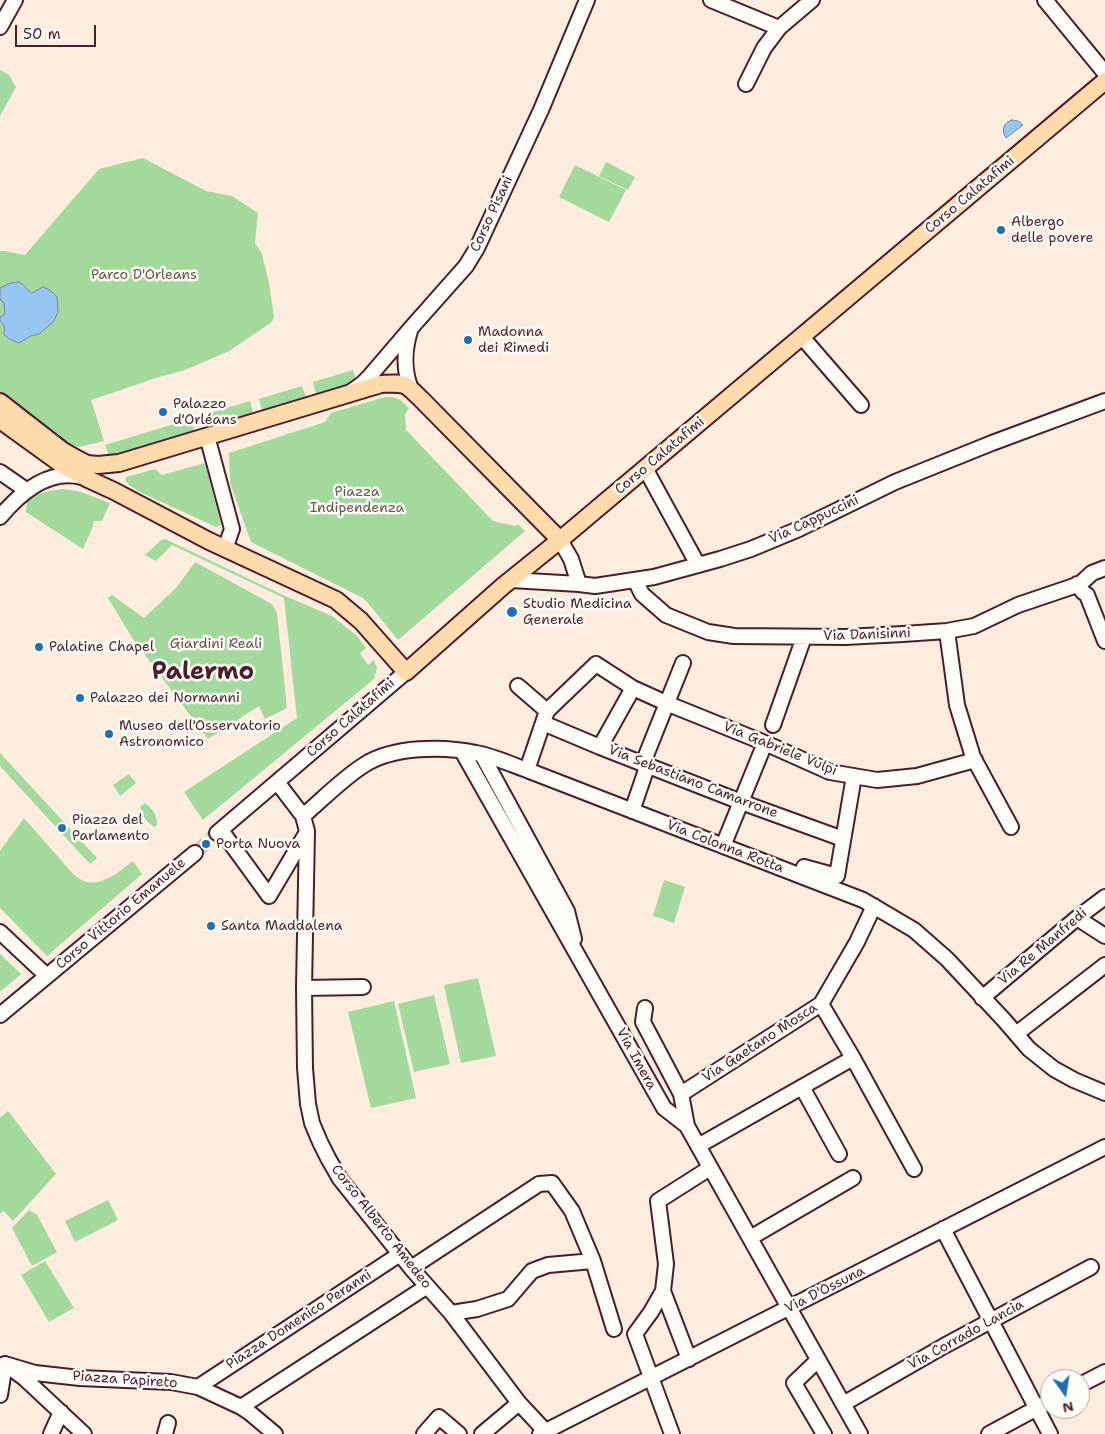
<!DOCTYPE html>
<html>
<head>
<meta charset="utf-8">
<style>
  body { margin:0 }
  #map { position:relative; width:1105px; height:1434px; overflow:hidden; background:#fceddf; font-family:"Shantell Sans",sans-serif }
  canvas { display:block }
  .north { position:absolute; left:1040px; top:1369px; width:50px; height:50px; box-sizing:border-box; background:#fdfcf7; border:1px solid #b5a4a5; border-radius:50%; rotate:167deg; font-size:14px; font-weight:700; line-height:20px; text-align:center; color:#4a1f2b }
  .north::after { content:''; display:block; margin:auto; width:18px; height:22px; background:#1f6fb2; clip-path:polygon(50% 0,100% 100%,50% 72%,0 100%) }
  .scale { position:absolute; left:15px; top:25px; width:81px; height:22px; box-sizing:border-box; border:2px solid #4a1f2b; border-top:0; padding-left:6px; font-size:15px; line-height:18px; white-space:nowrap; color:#4a1f2b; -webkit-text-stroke:4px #fdfcf7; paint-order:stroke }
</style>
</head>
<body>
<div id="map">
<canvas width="1105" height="1434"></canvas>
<div class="north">N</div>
<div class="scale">50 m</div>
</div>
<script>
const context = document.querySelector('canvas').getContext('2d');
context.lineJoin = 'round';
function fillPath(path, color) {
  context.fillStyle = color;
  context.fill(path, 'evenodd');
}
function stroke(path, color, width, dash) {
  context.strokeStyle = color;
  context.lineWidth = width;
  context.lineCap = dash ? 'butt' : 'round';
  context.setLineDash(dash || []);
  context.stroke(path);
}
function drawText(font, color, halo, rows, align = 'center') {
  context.font = font + ' "Shantell Sans",sans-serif';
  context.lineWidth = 5;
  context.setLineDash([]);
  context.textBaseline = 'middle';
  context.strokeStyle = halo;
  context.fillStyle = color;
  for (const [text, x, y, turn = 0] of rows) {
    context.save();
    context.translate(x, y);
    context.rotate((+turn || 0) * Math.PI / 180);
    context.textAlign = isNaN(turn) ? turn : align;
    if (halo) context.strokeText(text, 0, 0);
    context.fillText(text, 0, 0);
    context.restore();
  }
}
fillPath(new Path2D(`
  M0,70L9,75L16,87L0,116Z
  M143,158L206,191L232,196L258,213L255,243L262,254L269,283L274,317L272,322L229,351L185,370L159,377L91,400L104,441L79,447L71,445L0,392V251H5L25,255L99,169Z
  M606,162L635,177L628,190L599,176Z
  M575,165L626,190L609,222L559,197Z
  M353,370L357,382L316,394L313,382Z
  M302,386L306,397L262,410L259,399Z
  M385,397C398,397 400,399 409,408L405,414L406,430L493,521L515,526L518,524L525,531L398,640L368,603L363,598L251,542L230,483L229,453L325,422L331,413Z
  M250,401L253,413L213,425L211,416L213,412Z
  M187,420L191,422L194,431L109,456L105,445Z
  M205,463L221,525L216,527L142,493L129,485L125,480L126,477L155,469L162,475Z
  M63,489L78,491L110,503L102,521H94L92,529L83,549L26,512L27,500C40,492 48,491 63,489Z
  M165,539L285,596L332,616L356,635L366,648L360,653L368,665L374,660L377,668L374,679L203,820L184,792L297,718L284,598L172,545L156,561L145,555L161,540Z
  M195,562L272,604L277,613L287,708L265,719L259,706L208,739L133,639L108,598L112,595L144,618L176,588Z
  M0,753L97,858L90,864L0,766Z
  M129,774L136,783L120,796L113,785Z
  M145,803C153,809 157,815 157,825L154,827C146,822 143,816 140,807Z
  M24,818L74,875C77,877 81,880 84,881C101,888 121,870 133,861L142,874L47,956L0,908V851Z
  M664,880L685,887L674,923L653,916Z
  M0,954L21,974L0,992Z
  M478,978L496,1056L461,1063L444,985Z
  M434,995L450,1064L414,1072L398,1004Z
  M394,1001L416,1098L371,1108L348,1012Z
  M8,1111L56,1174L13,1221L4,1211L0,1214V1118Z
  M108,1200L118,1220L75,1242L65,1221Z
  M29,1210L37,1215L57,1252L32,1266L12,1228Z
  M45,1261L74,1308L49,1322L21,1275Z`), '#a3d99d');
const water = new Path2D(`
  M1012,120L1018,121L1023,125L1006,138C1001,130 1003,123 1012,120Z
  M18,282C26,284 26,291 32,293L43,287L50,290L57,297L58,312L54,321L39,334L31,336L19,343L9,339L4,334C5,328 5,325 0,321V317L5,314L4,303L0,299V288L11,283Z`);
fillPath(water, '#96c7f3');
stroke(water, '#7884a3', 1);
stroke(new Path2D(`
  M195,853L217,833`), '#d8c4bb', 14, [14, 7]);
const minor = new Path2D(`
  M711,0L779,28
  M1045,0L1105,73
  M0,27L15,0
  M746,84L764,48L779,28L812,0
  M410,331C404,351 403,369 411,389
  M802,337L861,405
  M352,391L362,384L369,377L411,328L466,266L477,248L541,110L587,0
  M207,436L232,529L225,549
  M645,468L698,565
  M0,472L26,490
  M0,517C20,493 48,468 82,477
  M560,540L571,559L579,584
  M511,580L579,584L595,586L654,577L720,559L751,549L799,529L895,482L992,443L1105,401
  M635,580L642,594L666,615L708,632L734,636L845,637L903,634L947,631L974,626L1018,605L1080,584L1092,573L1105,568
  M1077,584L1083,592L1087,595L1105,641
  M947,631L957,705L973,757L1011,827
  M518,686L547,711
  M543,723L600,747L741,802L843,839
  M773,725L804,637
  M600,747L633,688
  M462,751L664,1108L687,1126L860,1434
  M482,755L567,911L574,939
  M527,770L547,711L596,664L633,688L666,703L765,743L830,772L877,780L917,776L975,760
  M277,782L303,816L307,831L304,988L305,1068L308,1104L312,1123L320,1142L328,1158L340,1179L411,1268L451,1313L519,1403L548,1434
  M632,811L646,770L643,763L683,663
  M303,816C323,799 342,779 364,765C393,746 444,746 476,753C493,756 510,764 527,770L863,900L914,930L947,959L1004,1020L1029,1049L1054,1069L1074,1080L1105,1093
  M221,830L269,896L307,832
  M217,833L406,672
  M723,846L765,743
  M801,876L804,867L837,876L854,776
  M1077,918L1105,936
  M0,932L47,976
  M304,988L363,987
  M982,998L1077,918L1105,897
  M821,1004L853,1058L914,1169
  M645,1008L643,1022L681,1094L687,1126
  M0,1015L195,853
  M1016,1034L1105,965
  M802,1087L839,1154
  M681,1094L821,1004L857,942L874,906
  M698,1146L853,1058
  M943,1229L1050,1434
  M750,1238L853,1178
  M411,1268L539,1184L552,1183L572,1211L593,1261L614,1329
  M663,1291L689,1359
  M451,1313L477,1309L508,1299L532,1271L548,1265L593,1261
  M818,1360L794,1383L824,1434
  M5,1364L35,1373L80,1378L171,1382L198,1387L241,1407L250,1413L275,1434
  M12,1369L24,1378L84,1434
  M1080,1385L1105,1372
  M198,1387L400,1254
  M0,1395L5,1364
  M843,1404L944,1346L1091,1267
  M241,1407L426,1287
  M51,1434L61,1412
  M165,1434L168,1423
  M424,1434L439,1417L459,1434
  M482,1434L519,1403
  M540,1434L1105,1147
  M672,1434L635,1334L651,1312L663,1291L666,1264L658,1201L710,1168
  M989,1434L1050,1401`);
const major = new Path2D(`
  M0,402L63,451L79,460L87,464L98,465L119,463L381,384C405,383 404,382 422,400L560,540
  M0,420L61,464L88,479L114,491L209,541L336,600L361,621L406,672L503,586L560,540L1105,81`);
stroke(minor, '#4a1f2b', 18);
stroke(major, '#4a1f2b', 20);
stroke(minor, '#fdfcf7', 14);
stroke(major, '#fedbac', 16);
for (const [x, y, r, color] of [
  [1001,230,5,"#1f6fb2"],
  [468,340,5,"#1f6fb2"],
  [163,412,5,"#1f6fb2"],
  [512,612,6,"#1f6fb2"],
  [39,647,5,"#1f6fb2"],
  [80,698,5,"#1f6fb2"],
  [109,734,5,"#1f6fb2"],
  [62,828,5,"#1f6fb2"],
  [206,844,5,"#1f6fb2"],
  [211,926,5,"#1f6fb2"]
]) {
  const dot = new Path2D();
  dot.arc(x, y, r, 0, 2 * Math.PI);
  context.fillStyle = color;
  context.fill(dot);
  stroke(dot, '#fdfcf7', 2);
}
drawText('14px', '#4a1f2b', '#fdfcf7', [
  ["Corso Calatafimi",970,195,-40],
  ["Corso Pisani",492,214,-65],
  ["Corso Calatafimi",660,456,-40],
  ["Via Cappuccini",814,520,-25],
  ["Via Danisinni",867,635,-2],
  ["Corso Calatafimi",351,718,-41],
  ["Via Gabriele Vulpi",780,749,22],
  ["Via Sebastiano Camarrone",693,782,21],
  ["Via Colonna Rotta",725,847,21],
  ["Corso Vittorio Emanuele",121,914,-40],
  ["Via Re Manfredi",1043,947,-40],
  ["Via Gaetano Mosca",760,1043,-33],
  ["Via Imera",636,1059,61],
  ["Corso Alberto Amedeo",381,1227,52],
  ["Via D'Ossuna",825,1290,-27],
  ["Piazza Domenico Peranni",299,1320,-33],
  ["Via Corrado Lancia",966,1335,-29],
  ["Piazza Papireto",125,1380,4]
]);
drawText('14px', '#4a1f2b', '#fdfcf7', [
  ["Albergo",1011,222],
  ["delle povere",1011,238],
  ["Madonna",478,332],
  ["dei Rimedi",478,348],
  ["Palazzo",173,404],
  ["d'Orléans",173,420],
  ["Studio Medicina",523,604],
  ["Generale",523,620],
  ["Palatine Chapel",49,647],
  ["Palazzo dei Normanni",90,698],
  ["Museo dell'Osservatorio",119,726],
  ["Astronomico",119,742],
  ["Piazza del",72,820],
  ["Parlamento",72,836],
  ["Porta Nuova",216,844],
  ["Santa Maddalena",221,926]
], 'left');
drawText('14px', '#65574d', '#fdfcf7', [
  ["Parco D'Orleans",144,275],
  ["Piazza",357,492],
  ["Indipendenza",357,508],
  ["Giardini Reali",216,644]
]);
drawText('bold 24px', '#4a1f2b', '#fdfcf7', [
  ["Palermo",203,673]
]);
</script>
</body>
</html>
